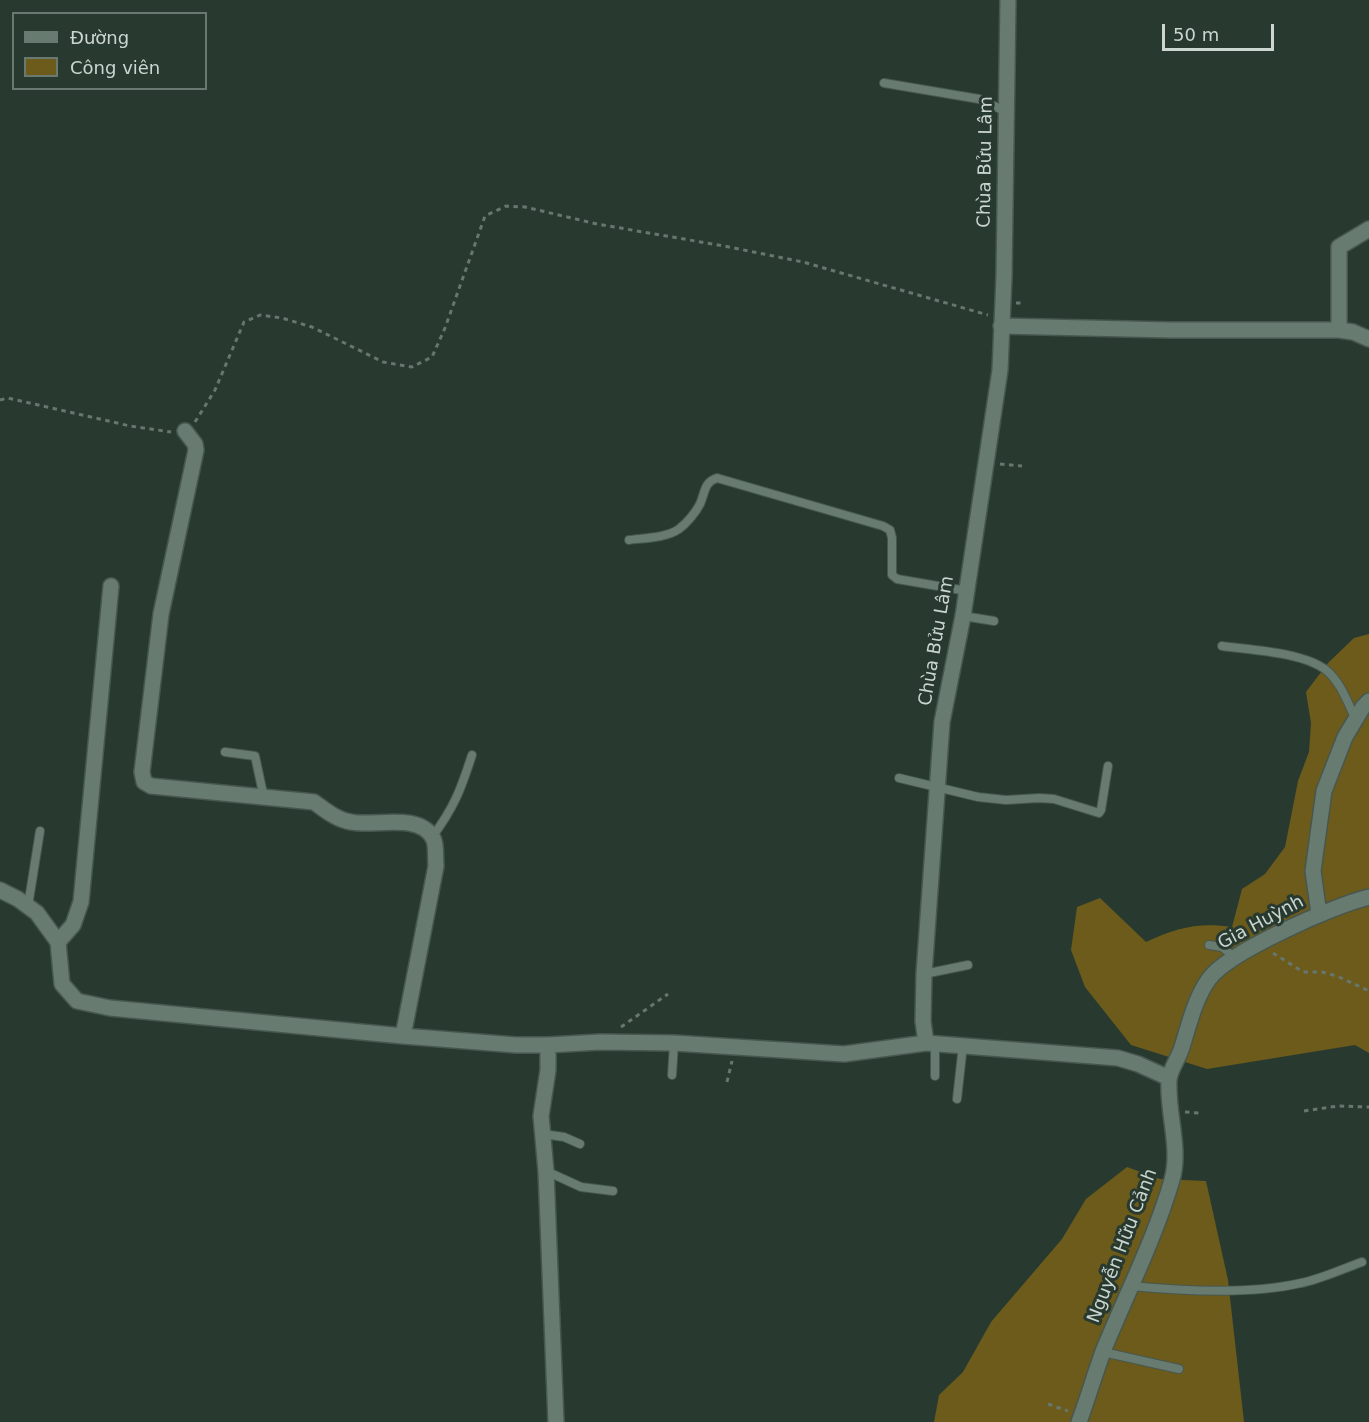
<!DOCTYPE html>
<html>
<head>
<meta charset="utf-8">
<style>
  body { margin:0 }
  #map { position:relative; width:1369px; height:1422px; overflow:hidden; background:#283a30; font-family:"DejaVu Sans",sans-serif }
  canvas { display:block }
  .legend { position:absolute; left:12px; top:12px; width:195px; height:78px; box-sizing:border-box; background:#283a30; border:2px solid #697870; margin:0; padding:8px 10px; list-style:none; font-size:18px; color:#cbd6d0 }
  .legend li { display:flex; align-items:center; gap:12px; height:30px }
  .legend b { width:30px; border:2px solid #697870 }
  .scale { position:absolute; left:1162px; top:24px; width:112px; height:27px; box-sizing:border-box; border:3px solid #cbd6d0; border-top:0; padding-left:8px; font-size:18px; line-height:21px; white-space:nowrap; color:#cbd6d0; -webkit-text-stroke:4px #283a30; paint-order:stroke }
</style>
</head>
<body>
<div id="map">
<canvas width="1369" height="1422"></canvas>
<ul class="legend">
<li><b style="height:8px;background:#677b70"></b>Đường</li>
<li><b style="height:16px;background:#6c5b1b"></b>Công viên</li>
</ul>
<div class="scale">50 m</div>
</div>
<script>
const context = document.querySelector('canvas').getContext('2d');
context.lineJoin = 'round';
function fillPath(path, color) {
  context.fillStyle = color;
  context.fill(path, 'evenodd');
}
function stroke(path, color, width, dash) {
  context.strokeStyle = color;
  context.lineWidth = width;
  context.lineCap = dash ? 'butt' : 'round';
  context.setLineDash(dash || []);
  context.stroke(path);
}
function drawText(font, color, halo, rows, align = 'center') {
  context.font = font + ' "DejaVu Sans",sans-serif';
  context.lineWidth = 6;
  context.setLineDash([]);
  context.textBaseline = 'middle';
  context.strokeStyle = halo;
  context.fillStyle = color;
  for (const [text, x, y, turn = 0] of rows) {
    context.save();
    context.translate(x, y);
    context.rotate((+turn || 0) * Math.PI / 180);
    context.textAlign = isNaN(turn) ? turn : align;
    if (halo) context.strokeText(text, 0, 0);
    context.fillText(text, 0, 0);
    context.restore();
  }
}
fillPath(new Path2D(`
  M1369,634V1053L1355,1045L1207,1069L1131,1045L1085,987L1071,950L1077,907L1100,898L1146,942C1176,928 1199,922 1232,927L1242,889L1265,874L1285,847L1298,781L1309,752L1311,723L1306,692L1328,663L1354,638Z
  M1127,1167L1160,1179L1206,1181L1228,1280L1244,1422H934L939,1395L963,1372L991,1322L1062,1239L1086,1199Z`), '#6c5b1b');
const service = new Path2D(`
  M884,83L979,99L1005,111
  M629,540C644,538 666,538 679,529C687,523 696,512 700,504C705,493 704,482 717,478L883,526L890,530L892,538V575L897,579L967,591
  M963,616L994,621
  M1222,646C1251,650 1303,652 1326,670C1340,681 1348,703 1355,718
  M225,752L255,756L264,798
  M899,778L978,797L1006,800L1039,798L1054,799L1099,813L1101,810L1108,766
  M432,837C454,808 461,789 472,755
  M28,906L40,831
  M1209,945L1222,947L1234,957
  M924,974L968,965
  M672,1075L674,1043
  M935,1076V1043
  M957,1099L963,1045
  M543,1134L564,1137L580,1144
  M546,1171L581,1187L613,1191
  M1131,1286C1183,1291 1250,1295 1301,1283C1321,1279 1342,1269 1362,1262
  M1103,1352L1179,1369`);
const minor = new Path2D(`
  M1008,0L1004,277L1000,370L963,616L942,722L924,974L923,1021L926,1043L1118,1058L1138,1064L1169,1078
  M1001,326L1170,330H1339L1353,332L1369,339
  M1339,330V247L1369,229
  M185,431L195,444L196,450L161,614L142,772L144,782L151,786L314,802C325,810 337,820 351,822C374,827 419,812 433,838C437,845 435,858 436,866L403,1036
  M0,890L18,899L37,913L58,942L62,984L77,1001L110,1008L403,1036L516,1045H548L600,1042L674,1043L844,1054L926,1043
  M1319,914L1313,871L1324,791L1345,737L1363,707L1369,701
  M58,942L73,925L81,902L111,586
  M548,1045V1070L541,1116L546,1171L556,1422
  M1079,1422C1088,1398 1095,1373 1104,1349C1127,1293 1155,1238 1172,1180C1181,1148 1167,1113 1169,1080C1170,1069 1179,1058 1182,1047C1189,1025 1195,998 1209,979C1228,952 1335,905 1369,897`);
stroke(service, '#47574f', 10);
stroke(minor, '#47574f', 18);
stroke(new Path2D(`
  M1016,303H1025
  M0,400L8,398L130,426L171,432
  M195,422L215,390L244,322L260,315L282,318L312,327L383,362L412,367L432,357L445,328L485,216L506,206L525,207L597,224L724,246L803,262L988,315
  M1000,464L1022,466
  M1273,953L1303,972H1322L1337,976L1369,991
  M621,1027L668,994
  M727,1082L732,1061
  M1304,1111L1338,1106L1369,1107
  M1185,1112L1199,1113
  M1048,1404L1068,1411`), '#67766e', 3, [4.5, 4.5]);
stroke(service, '#677b70', 8);
stroke(minor, '#677b70', 15);
drawText('18px', '#cbd6d0', '#283a30', [
  ["Chùa Bửu Lâm",986,162,-89],
  ["Chùa Bửu Lâm",937,641,-80],
  ["Gia Huỳnh",1261,923,-28],
  ["Nguyễn Hữu Cảnh",1123,1246,-69]
]);
</script>
</body>
</html>
